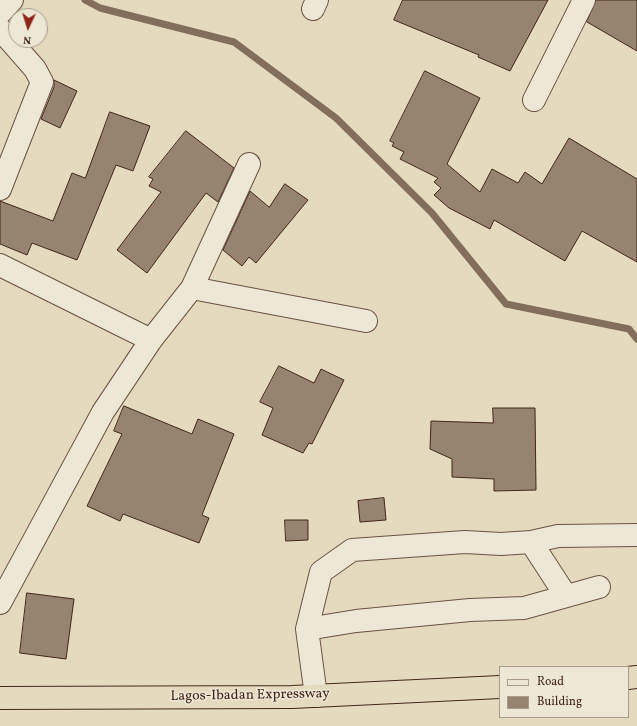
<!DOCTYPE html>
<html>
<head>
<meta charset="utf-8">
<style>
  body { margin:0 }
  #map { position:relative; width:637px; height:726px; overflow:hidden; background:#e4dbbf; font-family:Vollkorn,serif }
  canvas { display:block }
  .legend { position:absolute; left:499px; top:666px; width:130px; height:52px; box-sizing:border-box; background:#ede8d5; border:1px solid #a99a8a; margin:0; padding:5px 7px; list-style:none; font-size:12px; color:#43251a }
  .legend li { display:flex; align-items:center; gap:8px; height:20px }
  .legend b { width:20px; border:1px solid #a99a8a }
  .north { position:absolute; left:8px; top:8px; width:40px; height:40px; box-sizing:border-box; background:#ede8d5; border:1px solid #a99a8a; border-radius:50%; rotate:184deg; font-size:11px; font-weight:700; line-height:16px; text-align:center; color:#43251a }
  .north::after { content:''; display:block; margin:auto; width:14px; height:18px; background:#8f2418; clip-path:polygon(50% 0,100% 100%,50% 72%,0 100%) }
</style>
</head>
<body>
<div id="map">
<canvas width="637" height="726"></canvas>
<ul class="legend">
<li><b style="height:5px;background:#ede8d5"></b>Road</li>
<li><b style="height:11px;background:#978470"></b>Building</li>
</ul>
<div class="north">N</div>
</div>
<script>
const context = document.querySelector('canvas').getContext('2d');
context.lineJoin = 'round';
function stroke(path, color, width, dash) {
  context.strokeStyle = color;
  context.lineWidth = width;
  context.lineCap = dash ? 'butt' : 'round';
  context.setLineDash(dash || []);
  context.stroke(path);
}
function fillPath(path, color) {
  context.fillStyle = color;
  context.fill(path, 'evenodd');
}
function drawText(font, color, halo, rows, align = 'center') {
  context.font = font + ' Vollkorn,serif';
  context.lineWidth = 3;
  context.setLineDash([]);
  context.textBaseline = 'middle';
  context.strokeStyle = halo;
  context.fillStyle = color;
  for (const [text, x, y, turn = 0] of rows) {
    context.save();
    context.translate(x, y);
    context.rotate((+turn || 0) * Math.PI / 180);
    context.textAlign = isNaN(turn) ? turn : align;
    if (halo) context.strokeText(text, 0, 0);
    context.fillText(text, 0, 0);
    context.restore();
  }
}
stroke(new Path2D(`
  M85,0L100,8L234,42L336,118L432,213L506,304L629,329L637,339`), '#836d5b', 7);
const building = new Path2D(`
  M403,0H548L510,71L478,57L479,55L394,20Z
  M596,0H637V51L587,22Z
  M425,71L480,98L447,164L480,192L492,169L518,183L525,172L542,184L569,138L637,179V262L582,231L565,261L494,220L490,229L449,208L434,195L441,188L434,182L438,178L400,159L404,152L392,146L394,143L390,141Z
  M54,80L77,91L60,128L41,119L54,87Z
  M110,112L150,126L133,171L116,165L77,260L32,243L27,255L0,244V201L53,221L72,173L85,178Z
  M186,131L234,168L218,202L206,193L147,273L117,250L161,192L149,186L153,179L149,177Z
  M285,184L308,200L256,263L249,257L242,266L223,250L250,191L269,207Z
  M279,366L314,383L321,369L344,380L312,444L309,443L303,453L262,435L273,408L260,402Z
  M124,406L192,434L198,419L234,434L202,515L209,518L199,543L123,514L120,521L87,506L122,434L114,431Z
  M493,408H535L536,490L494,491V479L452,477V459L430,449L431,421L493,423Z
  M384,498L386,520L360,522L358,501Z
  M285,520H308V540L286,541Z
  M27,593L74,599L66,659L20,653Z`);
fillPath(building, '#978470');
stroke(building, '#43251a', 1);
const minor = new Path2D(`
  M313,9L317,0
  M0,13L12,0
  M0,29L35,69L42,82L0,189
  M534,100L584,0
  M0,265L151,340
  M192,288L366,321
  M531,542L566,596
  M0,603L103,412L151,340L192,288L249,164
  M307,629L356,621L470,610L524,608L599,587
  M316,696L307,629L321,572L352,550L465,542L501,544L531,542L558,536L637,535`);
const highway = new Path2D(`
  M628,678L637,677
  M0,698L292,697L500,687`);
stroke(minor, '#6b5243', 24);
stroke(highway, '#43251a', 24);
stroke(minor, '#ede8d5', 22);
stroke(highway, '#e4dbbf', 22);
drawText('14px', '#43251a', '#ede8d5', [
  ["Lagos-Ibadan Expressway",250,696,-1]
]);
</script>
</body>
</html>
